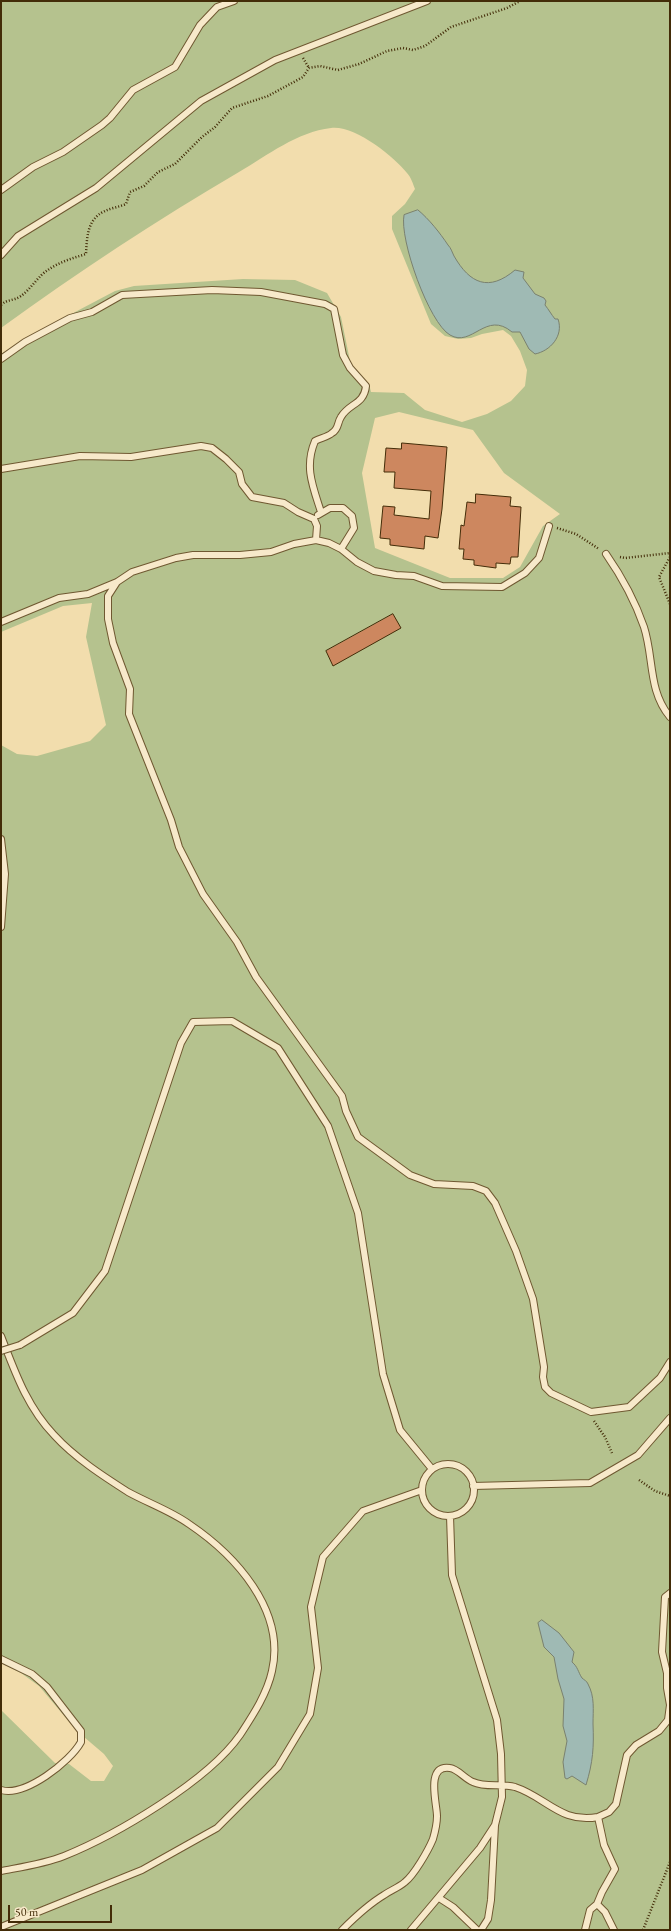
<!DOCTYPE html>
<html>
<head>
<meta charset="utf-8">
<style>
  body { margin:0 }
  #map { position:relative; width:671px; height:1931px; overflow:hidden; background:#f2ddad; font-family:"EB Garamond",serif }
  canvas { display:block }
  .frame { position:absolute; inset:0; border:2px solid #432c08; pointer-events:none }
  .scale { position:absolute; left:8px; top:1905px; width:104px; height:18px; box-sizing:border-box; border:2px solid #432c08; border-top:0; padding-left:5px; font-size:12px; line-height:14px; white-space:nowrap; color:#432c08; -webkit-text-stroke:3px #f7e9ca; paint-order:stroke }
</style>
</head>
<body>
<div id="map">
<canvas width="671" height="1931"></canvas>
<div class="frame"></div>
<div class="scale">50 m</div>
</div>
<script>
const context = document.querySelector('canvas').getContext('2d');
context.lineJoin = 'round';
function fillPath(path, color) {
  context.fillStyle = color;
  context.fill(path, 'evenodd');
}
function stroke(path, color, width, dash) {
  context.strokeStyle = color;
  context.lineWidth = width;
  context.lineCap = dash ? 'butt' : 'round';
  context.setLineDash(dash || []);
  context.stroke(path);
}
fillPath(new Path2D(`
  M1,1H670V1930H1V1710L55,1763L69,1764L91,1781H104L113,1766L104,1754L77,1731L39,1686L21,1673L1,1663V745L17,754L37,756L90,741L106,725L86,637L92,603L63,606L1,632V354L60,320L115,291L134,286L243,279L295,280L327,293L341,317L350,361L356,372L369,384L371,392L404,393L425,410L462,422L487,414L511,401L525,386L527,370L520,351L511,336L503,330L482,334L471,338L458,339L445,336L431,324L392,229V216L405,204L415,189C413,184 411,177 407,173C393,156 355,125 331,128C297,132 268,155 239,172C157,220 78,272 1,328ZM399,412L473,430L504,473L560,514L543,526L520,567L503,578H450L375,548L362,473L375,418Z`), '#b5c28e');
const water = new Path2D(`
  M418,210C429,219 440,233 448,245C451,248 452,252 454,256C470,284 489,292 515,270L524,272L523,278L535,294L544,298L546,301L545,305C549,310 551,314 555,319H558C564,336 550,351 535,354L529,349L520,332H512C486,310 472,348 450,335C429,323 399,239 404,215Z
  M542,1620L559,1633L574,1652L572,1662C578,1667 578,1672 582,1678C584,1680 587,1681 588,1684C595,1697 593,1710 593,1724C594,1747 593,1762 586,1785L572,1776L567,1779L565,1778L563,1762L567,1741L563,1726L564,1699L558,1679L554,1657L544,1647L538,1623Z`);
fillPath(water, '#9fbab4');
stroke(water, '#7a816f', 1);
const building = new Path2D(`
  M402,443L447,447L442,509L438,538L425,536L424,549L390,545V539L380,538L383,506L395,507L394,515L429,519L431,491L394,488L395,472H384L386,448L401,449Z
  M476,494L511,497L510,506L521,507L518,557H511L510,564L496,563V568L474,565V560L463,559L464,549H459L461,525L464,526L467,502L475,503Z
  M393,614L401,628L333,666L326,651Z`);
fillPath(building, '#cd875f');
stroke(building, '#432c08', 1);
const lane = new Path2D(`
  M1,190L33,167L63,152L102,125L110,118L133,90L175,67L200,25L217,7L234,1
  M1,255L18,236L96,188L201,101L275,60L427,1
  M1,359L25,342L70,318L92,312L122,295L212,290L261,292L325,304L334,309L343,355L350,368L366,386C364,405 349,403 341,417C337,423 339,429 332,433C328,437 320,438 315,441C304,467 313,487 321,512
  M1,469L80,456L131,457L201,446L212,448L226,459L239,472L242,484L252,497L284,503L298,512L314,519L317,526L316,540
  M318,515L330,508H343L352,516L354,528L341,549
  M606,554C622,577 635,601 644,627C654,658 648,691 670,717
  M117,582L108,596V619L113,643L130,689L129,714L171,820L179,847L203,894L237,942L256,977L342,1096L346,1111L358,1137L410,1175L434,1184L473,1186L486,1191L495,1203L516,1251L533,1299L544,1367L543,1377L545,1387L551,1393L591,1412L629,1407L660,1378L670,1362
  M1,622L59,598L88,594L117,582L132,572L176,558L193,555H240L271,552L294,544L316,540L329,543L341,549L357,562L374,571L396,575L414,576L442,586L502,587L525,573L539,558L549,526
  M1,839L5,874L1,927
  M1,1336C15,1372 27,1407 54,1435C75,1458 103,1476 128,1492C148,1503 171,1511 189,1524C235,1555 286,1610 272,1671C267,1694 253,1715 240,1735C208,1781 116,1835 64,1856C44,1864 22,1867 1,1871
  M20,1345L73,1313L105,1271L181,1043L193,1022L232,1021L278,1048L328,1126L358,1213L383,1374L400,1430L432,1469
  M422 1490a26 26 0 1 1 52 0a26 26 0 1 1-52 0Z
  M473,1486L590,1483L638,1455L670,1418
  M450,1516L452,1575L497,1720L501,1754L502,1797L495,1825L491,1900L488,1919L481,1930
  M1,1659L32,1674L47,1687L81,1731V1742C70,1762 25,1797 1,1790
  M598,1817L609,1812L616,1804L627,1755L636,1745L659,1731L668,1720L670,1705L667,1688V1673L662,1652L665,1597L670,1593
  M439,1898L453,1907L477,1930
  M1,1927L142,1870L217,1828L278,1767L310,1714L318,1668L311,1607L323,1557L363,1511L422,1490
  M342,1930C354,1918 369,1904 384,1895C391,1890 398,1888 405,1882C414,1875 428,1851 433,1839C435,1832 437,1824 437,1816C437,1804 425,1764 450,1768C458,1769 465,1779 473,1782C486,1788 501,1783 515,1787C546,1797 561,1824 598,1817L604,1845L615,1869L602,1892L597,1904L605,1912L614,1930
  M411,1930L480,1848L495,1825
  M585,1930L590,1910L597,1904`);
stroke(lane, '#6f5831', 8);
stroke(new Path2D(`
  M303,58L309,68
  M1,305C7,299 14,301 21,296C31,289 39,275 48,270C59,262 73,258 86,254C87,237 87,219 105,211C111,208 119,207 126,204L130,192L144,186L158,172L175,164L202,137L215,127L232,108L268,96L303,77L309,68L320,66L338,70L359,64L387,51L403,48L413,50L425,46L451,27L507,8L520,1
  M557,528L576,534L599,549
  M620,557L625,558L670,553
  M670,557L659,577L670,604
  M594,1421L605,1437L612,1453
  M639,1480L655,1491L670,1496
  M643,1930L670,1862`), '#432c08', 2.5, [1, 2]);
stroke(lane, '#f7e9ca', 6);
const laneBridge = new Path2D(`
  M1,1351L20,1345`);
stroke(laneBridge, '#6f5831', 8, []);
stroke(laneBridge, '#f7e9ca', 6);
</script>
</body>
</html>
